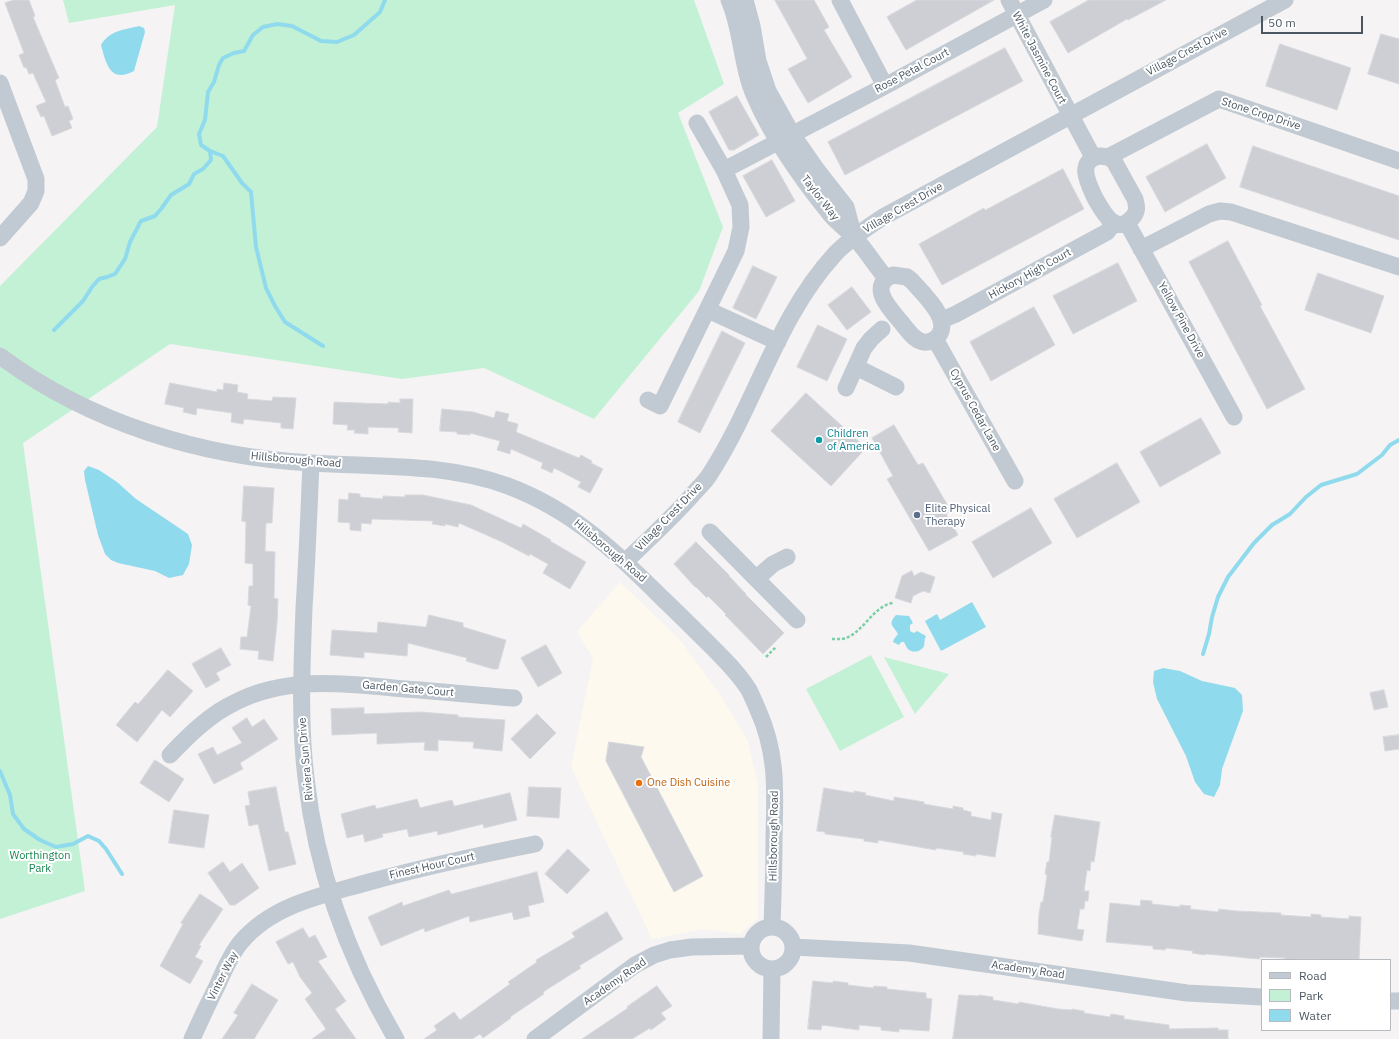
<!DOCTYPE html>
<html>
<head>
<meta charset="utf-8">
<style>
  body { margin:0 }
  #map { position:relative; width:1399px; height:1039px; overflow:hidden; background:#f5f3f3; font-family:"IBM Plex Sans",sans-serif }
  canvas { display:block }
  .legend { position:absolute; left:1261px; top:959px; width:130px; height:72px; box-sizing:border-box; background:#fff; border:1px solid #b7bbc0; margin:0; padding:5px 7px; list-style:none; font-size:12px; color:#4a5661 }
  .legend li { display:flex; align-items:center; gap:8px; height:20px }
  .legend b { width:20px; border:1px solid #b7bbc0 }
  .scale { position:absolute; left:1261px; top:16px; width:102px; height:18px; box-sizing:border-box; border:2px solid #4a5661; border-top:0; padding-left:5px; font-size:12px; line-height:14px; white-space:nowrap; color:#4a5661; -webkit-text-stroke:3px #fff; paint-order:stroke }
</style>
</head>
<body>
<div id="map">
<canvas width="1399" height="1039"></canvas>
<ul class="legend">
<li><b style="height:5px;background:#c1cad2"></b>Road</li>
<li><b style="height:11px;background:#c3f1d5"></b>Park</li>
<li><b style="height:11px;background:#90daee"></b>Water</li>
</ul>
<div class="scale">50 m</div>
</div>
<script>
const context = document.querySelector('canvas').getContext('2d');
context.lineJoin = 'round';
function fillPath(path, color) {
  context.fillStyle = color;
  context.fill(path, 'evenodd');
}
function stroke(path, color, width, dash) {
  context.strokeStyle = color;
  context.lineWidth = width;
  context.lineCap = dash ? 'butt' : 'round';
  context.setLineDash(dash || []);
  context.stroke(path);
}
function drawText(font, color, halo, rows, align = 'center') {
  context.font = font + ' "IBM Plex Sans",sans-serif';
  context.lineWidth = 4;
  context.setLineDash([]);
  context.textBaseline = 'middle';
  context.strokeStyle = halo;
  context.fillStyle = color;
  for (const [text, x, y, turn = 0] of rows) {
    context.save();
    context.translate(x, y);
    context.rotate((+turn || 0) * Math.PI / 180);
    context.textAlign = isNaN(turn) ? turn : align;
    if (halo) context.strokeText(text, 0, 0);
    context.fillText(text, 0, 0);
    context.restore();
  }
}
fillPath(new Path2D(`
  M620,582L680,640L717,690L747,739L758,784V919L739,934L705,929L652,939L571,767L593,658L577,632Z`), '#fdf9ef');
fillPath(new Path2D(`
  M63,0H694L724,84L678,113L723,227L699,291L594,419L484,368L402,379L170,344L23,443L85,891L0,919V286L157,127L175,5L69,23Z
  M871,655L904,717L840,751L806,689Z
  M884,657L949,674L915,714Z`), '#c3f1d5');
fillPath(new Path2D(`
  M139,26L144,28L145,32L134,71C110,84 106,63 101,45C110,30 124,30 139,26Z
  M88,466L99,470L117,482L136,499L188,534L192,545L189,564L183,575L169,578L155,571L118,563L111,560L105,554L98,535L85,480L84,471Z
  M972,602L986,627L941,651L925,621L937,614L940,620Z
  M896,615L909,616L913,623L910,625V631L914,633L917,631L926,636C924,639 925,643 924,646C921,652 912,654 907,648C906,646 905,644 904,642H901L899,645L893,642L894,639L898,634C894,626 887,625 896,615Z
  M1163,668L1180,671L1202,681L1235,688L1242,695L1243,711L1222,769L1220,785L1214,797L1204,794L1195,782L1186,756L1157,699L1153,682L1154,671Z`), '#90daee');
stroke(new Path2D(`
  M54,330L83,301L92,287L99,279L107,277L115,274L125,259L130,242L141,221L155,216L161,209L171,195L189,184L194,174L203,169L211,160L210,151
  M323,346L285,322L275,306L266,288L256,247L251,192L242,183L223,156L210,151L201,145L199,134L205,120L208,92L214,82L219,65L223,58L234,53L244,51L253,35L263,27L277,24L292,26L321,41L337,42L354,35L380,12L385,0
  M1203,654L1209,634L1212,617L1218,597L1228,577L1254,543L1272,525L1290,514L1306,497L1321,485L1357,474L1382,455L1390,445L1399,440
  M0,771L10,795L13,814L24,829L40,840L56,847L73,844L88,836L99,841L106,849L122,874`), '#90daee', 4);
const building = new Path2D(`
  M14,0H29L35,16L33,17L59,78L55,80L65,107L68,106L73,119L69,121L72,128L52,136L44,116L41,117L36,106L46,102L33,73L29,74L26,67L24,68L19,55L24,53L5,3Z
  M775,0H814L829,27L824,30L852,77L808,103L788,69L807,59Z
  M917,0H994L906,50L887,17Z
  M1089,0H1166L1128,20L1127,19L1068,53L1050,22Z
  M1381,34L1399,39V84L1368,74Z
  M1280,44L1351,68L1337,110L1266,86Z
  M1005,48L1023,81L845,175L828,142Z
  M737,96L759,135L734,150H729L709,112Z
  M1207,144L1226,178L1165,212L1146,177Z
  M1253,146L1399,196V240L1240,187Z
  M772,160L795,201L766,217L743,176Z
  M1063,169L1084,209L942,285L919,244L984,208L985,210Z
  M1228,241L1262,305L1260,306L1305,389L1267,409L1189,262Z
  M1118,263L1137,301L1073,334L1053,296Z
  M753,266L777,277L756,319L733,308Z
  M1318,273L1384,296L1371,333L1305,310Z
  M852,287L871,312L847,330L828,305Z
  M1034,307L1055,345L991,381L970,342Z
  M818,325L847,339L827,381L797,367Z
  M722,331L745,343L700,433L678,422Z
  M170,383L217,392V389L223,390L224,383L238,385L237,392L248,394L247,399L272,401L273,397L296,398L293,429L281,428V423L244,419L243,424L231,422L232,413L197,408L196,415L183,412L184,408L165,404Z
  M806,393L866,448L831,486L771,431Z
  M400,399H413L412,433L398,432L399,428L368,427V434L354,433L355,430H347L348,425L333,424L334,402L388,404V402L400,403Z
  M442,409L473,412L494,418L496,411L509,414L507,421L518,424L516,432L579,458L581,455L592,461L591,463L603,469L590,493L578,487L581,482L554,468L552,473L541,468L543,463L511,449L510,454L497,450L500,441L470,433V435L457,434V432L440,431Z
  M1201,418L1221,453L1160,487L1140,452Z
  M894,425L918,465L923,463L951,511L946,514L958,535L929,551L887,479L893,476L872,438Z
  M1117,463L1140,502L1077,538L1054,499Z
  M244,486L274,488L272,523H266L265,551L275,552L274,598L278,599L277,623L273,661L258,659L259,651L240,649L241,637H247L251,606L248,605L249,586H253V564L245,563L246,522L242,521Z
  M349,493L360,494V497L383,499V496L405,497V495H423L471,505L521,528L523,524L551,540L550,541L586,562L570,589L543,573L548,564L530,554L529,556L500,541L459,523L458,527L445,524V526L432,524L433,521L372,519L371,524L361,523V531L350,530V523L338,522L339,499L348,500Z
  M1031,508L1052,543L993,578L972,542Z
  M696,542L729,575V576L746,594H745L784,633L763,654L725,615L726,614L708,596L707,598L696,587H695L674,564Z
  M912,571L914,576L921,572L935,577L930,593L923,591L913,596L911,603L895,598L902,576Z
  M429,615L463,623V627L506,640L498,669H493L466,661L467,658L408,643L407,656L364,652V658L330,655L332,630L377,633L378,622L426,627Z
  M546,645L562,673L538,687L521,658Z
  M221,648L231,665L216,673L220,680L206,688L192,664Z
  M168,670L193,691L170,717L162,710L137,742L116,725L135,702L138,704Z
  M1384,690L1388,707L1374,710L1370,693Z
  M364,708V714L421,712L458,715V717L505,720L502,751L473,748L474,742L438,740V751L424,750L425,742L377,744V733L332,735L331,709Z
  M537,714L556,733L530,759L511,739Z
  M247,718L252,727L264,719L278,739L240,763L243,769L214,784L198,754L213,747L217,755L242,743L232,728Z
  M1399,735V749L1385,751L1383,737Z
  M609,742L644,747L641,757L703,876L674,892L606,761Z
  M155,760L184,779L169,802L140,783Z
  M276,787L285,832H288L296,864L269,871L258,824L249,826L245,806L250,805L248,792Z
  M529,787L561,788L559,818L527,816Z
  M824,788L854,793V791L866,793L865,795L894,801V797L924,802V804L953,809V806L963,808V810L971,812V816L991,820L992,812L1002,814L995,857L976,854V856L963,854L964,852L936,848V850L878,840V843L864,841V839L825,834V832L817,831Z
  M510,793L517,820L484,828L483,824L438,835L437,831L409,837L407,829L382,834L383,837L365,842L363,834L347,838L341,814L375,805L376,809L417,799L420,808L452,800L454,806Z
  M174,810L209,815L204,848L169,843Z
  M1055,815L1100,822L1094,862L1091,861L1090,871L1087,870L1084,891H1089L1088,901H1085L1084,909H1080L1077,929L1084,930L1082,941L1038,934L1039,914L1041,902H1043L1047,875L1045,874L1047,862H1049L1052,837H1051Z
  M568,849L590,870L567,894L545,874Z
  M223,862L230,872L242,863L259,888L235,905H230L208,873Z
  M537,872L544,902L528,906L530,916L514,920L512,912L470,922L469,916L425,932L424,928L381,946L368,917L402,902L403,906L449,890L451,894Z
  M200,894L223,909L199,945L201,946L195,957L203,961L190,984L160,966L183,924L181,923Z
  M1141,900L1152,901V904L1180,907V905L1191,906L1190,909L1218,912L1219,909L1236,911L1281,913V915L1311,917V914L1321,915V917L1349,919V916L1361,917L1359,960L1299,959V960H1285V958L1260,957V959L1247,958L1218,955L1205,954V955L1192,953L1193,951L1166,948L1165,950L1153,949V946L1106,942L1110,903L1140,906Z
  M607,912L623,939L579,966L581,968L543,992L544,994L510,1017L511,1018L483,1038L480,1034L472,1039H424L437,1030L434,1026L454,1012L460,1020L510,984L508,982L537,962L536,960L575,937L572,933Z
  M303,928L309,938L315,935L327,957L318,961L346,1001L335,1009L356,1039H312L326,1029L305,999L312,993L300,977L293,962L288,964L276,942Z
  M813,981L833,983V981L848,983V985L873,988L874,986L887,987V989L926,993V998L932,999L929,1031L899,1029V1032L881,1030V1027L859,1025V1030L822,1025L821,1030L808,1029Z
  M252,984L278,1000L254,1039H222L238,1015L234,1013Z
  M657,986L672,1006L661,1013L666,1019L651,1030L650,1028L632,1039H582L628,1008L627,1007Z
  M959,995L979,996V995L993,997V1000L1019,1004V1002L1058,1009L1072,1010V1009L1084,1011V1013L1110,1017L1111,1014L1124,1016V1019L1169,1025V1029L1218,1028V1030H1228V1039H953Z`);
fillPath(building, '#cdcfd5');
stroke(building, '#d7d9de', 1);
stroke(new Path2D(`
  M832,639C835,639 839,639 842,639C863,635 872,606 893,603
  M766,657L776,647`), '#7ad0a6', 2.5, [3, 2]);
stroke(new Path2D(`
  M729,0C742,29 741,66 755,97C773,139 801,178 830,214C837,223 847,229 854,237C866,250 875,265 886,278
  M745,0L752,26L758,61L768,91L792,134L817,170L846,207L854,237
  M840,0L885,86
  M1009,0L1093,157
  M0,83L36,179V191L31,203L0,238
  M1100,156L1108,157L1114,161L1135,199C1137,206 1138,212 1132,218C1115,237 1102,210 1095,198C1088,183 1076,161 1100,156Z
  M1108,157L1219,99L1399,161
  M724,170L885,86L1044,0
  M1127,223L1234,417
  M1141,249L1209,214L1220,211L1231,212L1399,267
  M893,275L907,277L912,281C923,294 956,323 935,339C930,343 923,343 918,340C911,336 906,328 901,322C890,309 867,286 893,275Z
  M708,310L778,342
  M942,320L956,314L1107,232L1114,223
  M935,339L1015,481
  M0,356C90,423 201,457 312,463C378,467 445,463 508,486C572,510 615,551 662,598C679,614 696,631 713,648C726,661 739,674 749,690C752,696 755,703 758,710C778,755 775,791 774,839C774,868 773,897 772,927
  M856,367L896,387
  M846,388L864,348L871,339L882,329
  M648,400L660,406L736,251L741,227L740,205L724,170L697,123
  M311,463C309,512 307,560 304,608C302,665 299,721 306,778C316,870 349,959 396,1039
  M710,532L797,620
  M626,561C649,539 673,517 694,493C699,487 706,481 710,474C756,403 777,317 835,254C849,239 867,228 883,217L1285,0
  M757,578L773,564L787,557
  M170,755C189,735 210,714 236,702C286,677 340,683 393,688C434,691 474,695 514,698
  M751 948a21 21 0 1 1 42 0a21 21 0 1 1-42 0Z
  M793,947L909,953L1187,993L1262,997
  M1390,1001H1399
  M192,1039C200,1021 209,1002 218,984C224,970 231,954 241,942C273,904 324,895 369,882C424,867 479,855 535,844
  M535,1039L635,965L654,955L670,950L692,947L751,946
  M771,1039L772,969`), '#c1cad2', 17);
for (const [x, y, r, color] of [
  [819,440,4,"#0f9aa8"],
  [917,515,4,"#5c6f8a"],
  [639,783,4,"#e8710a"]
]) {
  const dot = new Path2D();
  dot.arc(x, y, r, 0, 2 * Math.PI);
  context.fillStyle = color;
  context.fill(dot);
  stroke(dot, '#fff', 1.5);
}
drawText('11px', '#4a5661', '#fff', [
  ["Village Crest Drive",1187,52,-28],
  ["White Jasmine Court",1039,58,62],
  ["Rose Petal Court",912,71,-28],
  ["Stone Crop Drive",1261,114,18],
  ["Taylor Way",820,198,52],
  ["Village Crest Drive",903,208,-30],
  ["Hickory High Court",1030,274,-29],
  ["Yellow Pine Drive",1181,320,61],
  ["Cyprus Cedar Lane",975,410,61],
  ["Hillsborough Road",296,460,5],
  ["Village Crest Drive",669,517,-46],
  ["Hillsborough Road",610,551,40],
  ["Garden Gate Court",408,689,5],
  ["Riviera Sun Drive",306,759,-95],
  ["Hillsborough Road",774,836,-89],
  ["Finest Hour Court",432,866,-13],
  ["Academy Road",1028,970,8],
  ["Vinter Way",223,976,-63],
  ["Academy Road",615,982,-35]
]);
drawText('11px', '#0d838f', '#fff', [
  ["Children",827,434],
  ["of America",827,447]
], 'left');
drawText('11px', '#4e5e75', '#fff', [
  ["Elite Physical",925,509],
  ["Therapy",925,522]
], 'left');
drawText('11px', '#c56008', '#fff', [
  ["One Dish Cuisine",647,783]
], 'left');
drawText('11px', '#17864f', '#fff', [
  ["Worthington",40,856],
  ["Park",40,869]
]);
</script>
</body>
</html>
